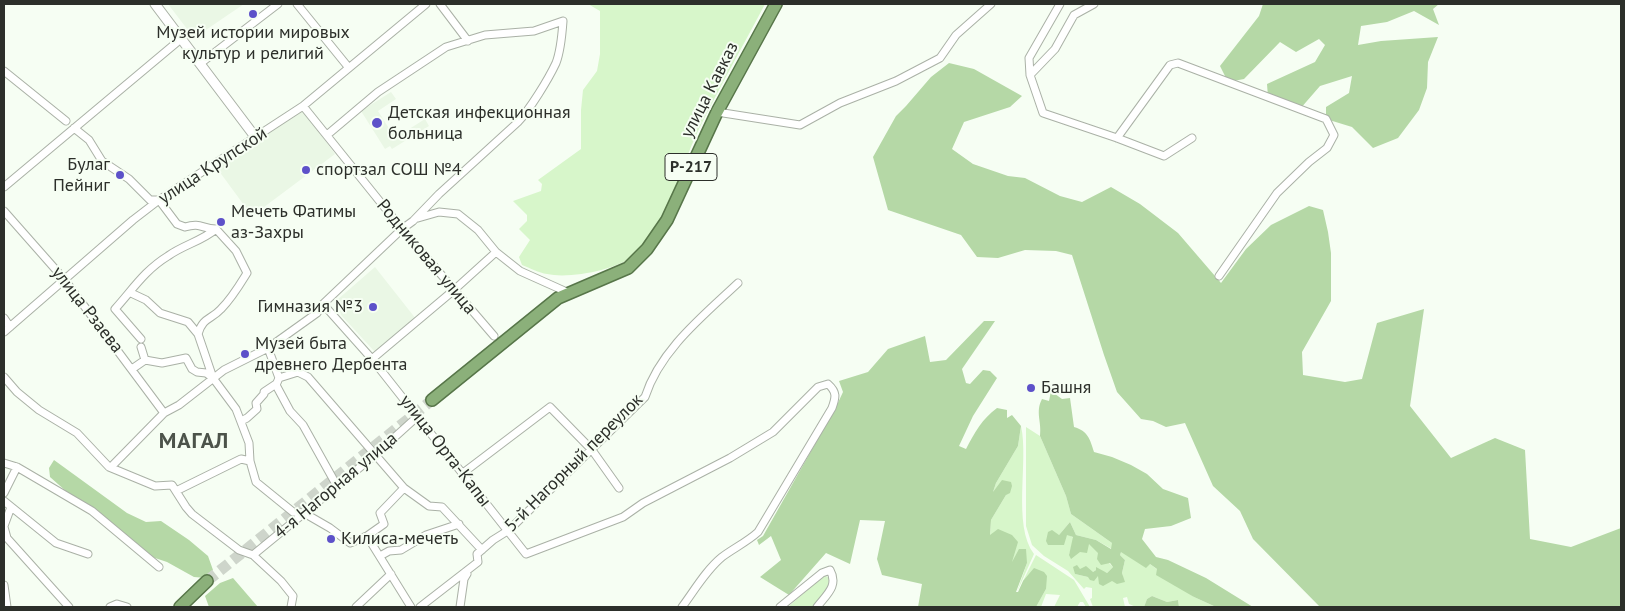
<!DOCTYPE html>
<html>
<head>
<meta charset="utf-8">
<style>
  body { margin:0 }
  #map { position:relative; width:1625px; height:611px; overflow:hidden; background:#f6fef3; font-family:"PT Sans",sans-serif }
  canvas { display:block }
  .frame { position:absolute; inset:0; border:5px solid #2c2f2a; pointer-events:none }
</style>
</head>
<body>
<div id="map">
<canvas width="1625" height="611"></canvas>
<div class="frame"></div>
</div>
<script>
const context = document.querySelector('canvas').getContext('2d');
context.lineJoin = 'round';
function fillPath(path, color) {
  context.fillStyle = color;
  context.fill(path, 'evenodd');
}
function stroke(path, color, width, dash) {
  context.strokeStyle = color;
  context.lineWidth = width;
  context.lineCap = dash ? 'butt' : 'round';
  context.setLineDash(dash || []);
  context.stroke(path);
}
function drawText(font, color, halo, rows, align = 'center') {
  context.font = font + ' "PT Sans",sans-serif';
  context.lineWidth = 4;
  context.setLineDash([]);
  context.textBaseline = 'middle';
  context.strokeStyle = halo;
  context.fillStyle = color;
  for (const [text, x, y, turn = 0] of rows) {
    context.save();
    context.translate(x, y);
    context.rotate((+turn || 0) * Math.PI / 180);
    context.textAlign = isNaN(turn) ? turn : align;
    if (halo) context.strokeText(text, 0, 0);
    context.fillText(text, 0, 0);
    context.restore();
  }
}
fillPath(new Path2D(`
  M168,4H244L194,38Z
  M391,92L396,99L378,111L395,138L425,119L429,126L392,149L390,146L385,149L361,111Z
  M299,105L335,154L252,216L216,167Z
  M375,267L416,319L375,352L341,315L337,300Z`), '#eaf7e5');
fillPath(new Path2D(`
  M588,4H765C743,46 719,88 698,131C679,171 667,225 634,255C618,270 569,279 547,274C539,273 530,268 522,265L519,257L530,240L519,229L527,221V215L513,201L541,191L542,184L538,180L581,149V110L583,90L597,71L600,54V11Z
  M1021,426C1029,461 1012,525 1034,554L1017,592L1027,563L1010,566L990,536L991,520L1006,495H992L996,483L1018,446Z
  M1026,427L1040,436L1066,496L1071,514L1112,543V549L1096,540L1076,535L1070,522L1059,535L1046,541L1067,534L1074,538L1069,555L1089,543L1113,567L1107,573L1096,570L1093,572L1075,574L1088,577L1098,575L1112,581L1124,582L1122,573L1125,560L1120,555L1121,551L1150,564L1194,597L1216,607H1179L1178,600L1167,602L1152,596L1147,599L1144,607H1136L1129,604L1127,597L1123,598L1125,607H1093L1090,599L1092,598V588L1086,587L1084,589L1068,571L1044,556L1032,545L1026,526Z
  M1036,555L1074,580L1090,607H1086L1083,602H1080L1077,607H1054L1060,595L1046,594L1041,607H1036L1046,589L1023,581Z
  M826,576L829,578C830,589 819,599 813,607H788L822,577Z`), '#d7f6ca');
fillPath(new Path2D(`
  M1263,4H1439L1433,9L1439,25L1414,11L1387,22L1361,26L1358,45L1381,41L1438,37L1428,62L1427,88L1419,110L1398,138L1373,148L1352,127L1326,119V107L1349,93L1352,76L1320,86L1300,109L1268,97L1267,84L1315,62L1325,45L1319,39L1296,52L1280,42L1244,79L1228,82L1220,66L1259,16Z
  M949,63L974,69L1022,96L1010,107L964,122L952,149L973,164L1008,176L1025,178L1060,196L1082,202L1111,187L1140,204L1178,233L1221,283L1246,249L1271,225L1309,206L1323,210L1328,232L1331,253V301L1302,352L1303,375L1345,382L1362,379L1377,323L1424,309L1410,406L1451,458L1495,438L1525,450L1530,539L1571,547L1621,528V607H1320L1253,539L1240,511L1213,486L1185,423L1166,427L1153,421L1141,419L1117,392L1104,355L1072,255L1056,251L1025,250L998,258L977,257L961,235L888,210L873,157L896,116L906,106L931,77Z
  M984,321H995L962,369L966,383L970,384L983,370L990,371L997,378L973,416L959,446L966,449C975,432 982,419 997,408L1007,410V418L1012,415L1021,426L1018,446L996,483L993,492L1002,480L1011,482L1012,486L1010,493L1006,495L991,520L990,535L998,529L1012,535L1018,542L1012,562L1019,549H1026L1027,563L1016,592H1018L1023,581L1034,568L1044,572L1047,576L1046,589L1036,607H918L922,584L882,575L877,559L885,521L860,520L850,564L826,553L789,595L760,577L781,560L771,536L759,545L757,540L763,536L836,407L843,392L839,381L868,372L888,349L925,336L930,362L946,360Z
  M1051,391L1062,399L1070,398L1074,427C1088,431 1090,439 1094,452L1112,457L1131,465L1147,474L1163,489L1188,498L1191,518L1171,526L1145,529L1142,539L1156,557L1168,560L1206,578L1253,607H1216L1194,597L1156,575L1157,569L1150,564L1146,568L1121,552L1120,555L1125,560L1122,573L1125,582L1117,584L1112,581L1103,586L1099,584L1098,576L1094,581L1090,580L1088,577L1075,574L1073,567L1077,565L1080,569L1086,566L1093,572L1096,570V567L1107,573L1113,567L1110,563L1101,565L1097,559L1098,553L1089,544L1087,553L1080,552L1071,559L1069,555L1073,537L1067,535L1064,545H1048L1046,541L1048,532L1052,530L1059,535L1070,522L1076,535L1096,540L1111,549L1112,543L1071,514L1066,496L1040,436C1042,422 1035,412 1042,399L1049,401Z
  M54,460L127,513L146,522L161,521L189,540L208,556L213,570L206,578L194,577L167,562L152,557L133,541L112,532L50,477L49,468Z
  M233,578L258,607H209L205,596L220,583Z
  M1152,596L1167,602L1178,600L1179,607H1144L1147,599Z`), '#b5d8a6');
stroke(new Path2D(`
  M207,581L432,400`), '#ced5cb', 11, [11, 5.5]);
const minor = new Path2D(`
  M297,4L349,68
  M440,4L468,41
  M1060,4L1029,58L1030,75L1055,49L1074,15L1094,4
  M201,63L278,4
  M4,71L66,121
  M1030,75L1043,113L1117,138L1164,156L1192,138
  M303,106L402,229L494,336
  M717,112L800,125L840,103L896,81L940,58L956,35L991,4
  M74,128L89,140L102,161L129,179L150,200H159L177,224L185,227C201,222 202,229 216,229L236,251L247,273C239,286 232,298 221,309C211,320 203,317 198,334
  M1117,138L1170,65L1178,63L1326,119L1334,135L1327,148L1309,162L1277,193L1219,276
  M4,187L182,38
  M4,211L64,279L164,413
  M418,218L439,212L458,214L478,230L496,252L520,271L569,293
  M131,293L146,300L160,313L188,322L198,334L213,378L236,409L249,443L250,461L256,482L293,512L304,513L330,528L350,543L367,536L411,607
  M323,304L372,359L526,554L623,517L643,503L730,458L773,432L818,387L828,384C837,392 836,397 832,408L758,532C747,542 734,548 722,557C706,570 694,591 682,607
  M4,318L10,327
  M4,332L133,220L159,200L303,106L426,4
  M141,339L115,309C133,289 145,270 168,256C183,245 202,241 216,229
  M141,347L145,360
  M268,348L279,378L276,385L290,411L303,425L337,486
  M372,359L454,290L496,252
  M132,369L145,360L162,363L186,358L192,369L197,372L206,373L213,378
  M4,377L17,392L39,410L77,433L109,467L155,486L172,485L186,507L192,514L239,550L253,555L281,581L293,596L291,607
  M279,378L298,372L308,377L404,488L429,506L442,507L482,550
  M241,421L247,418L257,409L256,403L264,394V392L276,384
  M4,463L17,467L92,511L159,567
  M111,467L164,413L179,405L224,370L268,348L317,313L323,304L402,229L413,221L439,194L518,122C530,109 548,80 556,63C561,50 562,35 563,21L534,31L485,35L446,47L378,92L327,135
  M463,473L550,407L592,450L619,488
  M176,491L241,459L250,461
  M4,493L17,467
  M4,501L56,543L88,554
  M4,526L11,507
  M4,527L7,538L69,607
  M367,536L384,524L380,513L404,488
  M253,555L375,455L418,416
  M380,556L389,551L401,550L426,535L459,524
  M4,585L7,607
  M110,607L117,604L127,607
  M356,607L391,574
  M420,607L478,562L477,554L493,540L509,530L645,397C660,350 703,316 738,283
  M460,607L464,579L467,574
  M780,607L822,573L830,570C839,586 826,595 817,607`);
const tertiary = new Path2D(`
  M155,4L256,138`);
const trunk = new Path2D(`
  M432,400L558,298L628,268L647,249L667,220L717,112L776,4
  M180,607L207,581`);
stroke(minor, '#aab1a6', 9);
stroke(tertiary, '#aab1a6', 11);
stroke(trunk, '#577649', 14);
stroke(minor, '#fff', 7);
stroke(tertiary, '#fff', 9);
stroke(trunk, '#8bb07a', 11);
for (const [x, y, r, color] of [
  [253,14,5,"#5d51c9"],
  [377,123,6,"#5d51c9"],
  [306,170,5,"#5d51c9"],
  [120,175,5,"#5d51c9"],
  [221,222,5,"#5d51c9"],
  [373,307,5,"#5d51c9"],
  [245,354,5,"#5d51c9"],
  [1031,388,5,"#5d51c9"],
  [331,539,5,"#5d51c9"]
]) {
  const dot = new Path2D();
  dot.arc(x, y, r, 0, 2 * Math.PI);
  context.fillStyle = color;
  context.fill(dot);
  stroke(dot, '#f6fef3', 2);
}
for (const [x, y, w] of [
  [691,167,52]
]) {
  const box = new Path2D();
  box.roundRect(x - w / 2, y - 13.5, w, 27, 4);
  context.fillStyle = '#f6fef3';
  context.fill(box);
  stroke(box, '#2c2f2a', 1);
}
drawText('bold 16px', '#2c2f2a', null, [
  ["Р-217",691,167]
]);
drawText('18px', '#2c2f2a', '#f6fef3', [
  ["Музей истории мировых",253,33,"center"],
  ["культур и религий",253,54,"center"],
  ["Детская инфекционная",388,113],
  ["больница",388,134],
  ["Булаг",110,165,"right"],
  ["Пейниг",110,186,"right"],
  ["спортзал СОШ №4",316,170],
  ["Мечеть Фатимы",231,212],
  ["аз-Захры",231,233],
  ["Гимназия №3",363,307,"right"],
  ["Музей быта",255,344],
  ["древнего Дербента",255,365],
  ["Башня",1041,388],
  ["Килиса-мечеть",341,539]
], 'left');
drawText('18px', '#2c2f2a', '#f6fef3', [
  ["улица Кавказ",710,90,-63],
  ["улица Крупской",213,166,-33],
  ["Родниковая улица",426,257,50],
  ["улица Рзаева",87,310,52],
  ["улица Орта-Капы",445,451,52],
  ["5-й Нагорный переулок",574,463,-45],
  ["4-я Нагорная улица",336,486,-40]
]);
context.letterSpacing = '1px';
drawText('bold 22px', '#4c534a', '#f6fef3', [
  ["МАГАЛ",194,442]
]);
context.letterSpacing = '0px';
</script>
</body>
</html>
